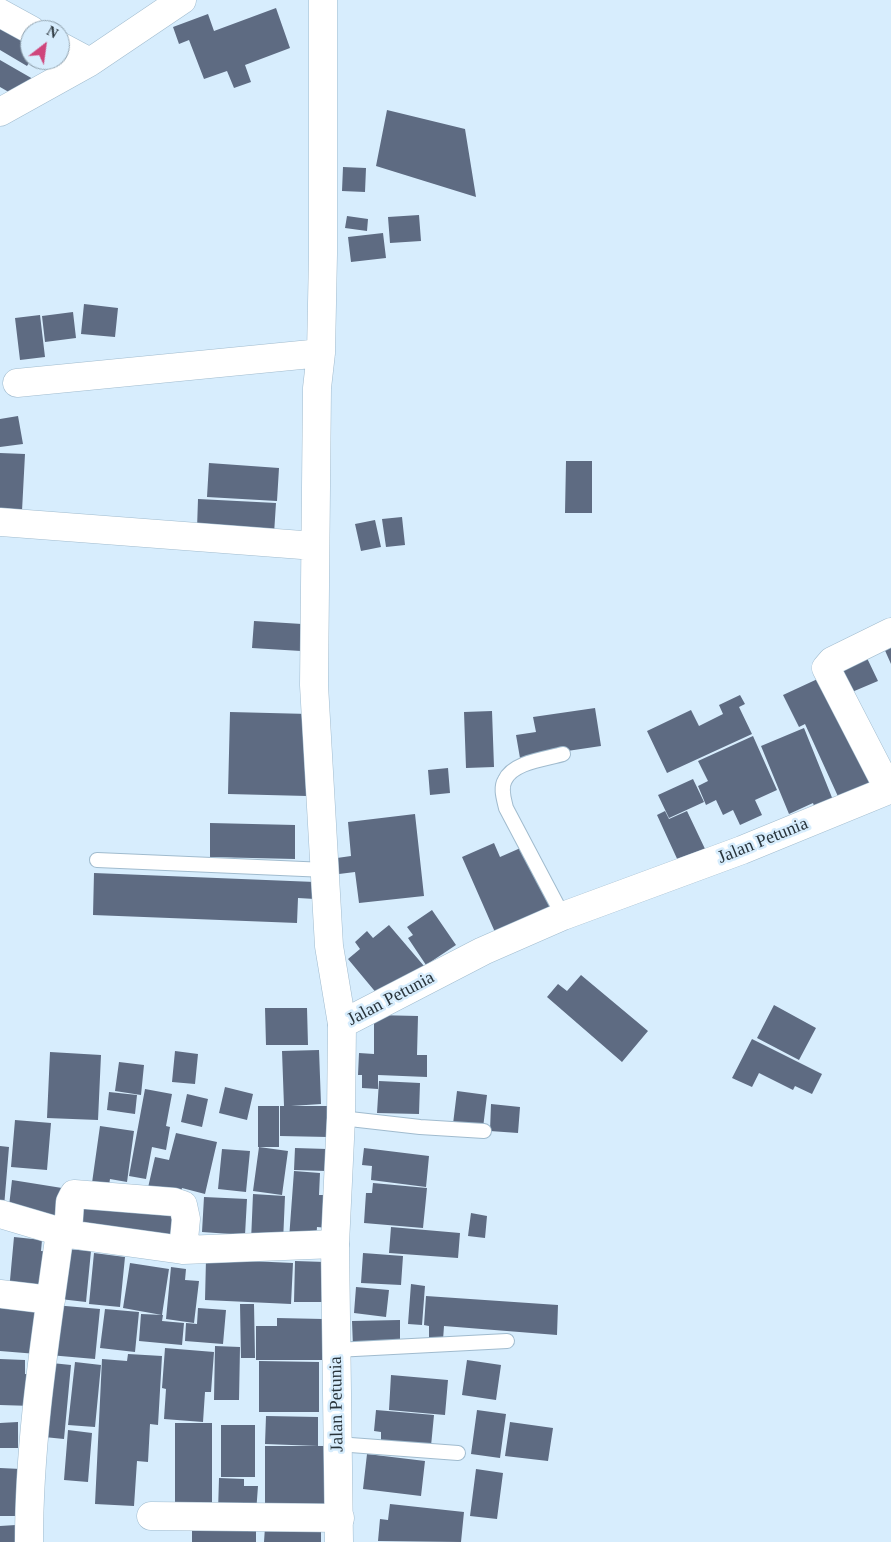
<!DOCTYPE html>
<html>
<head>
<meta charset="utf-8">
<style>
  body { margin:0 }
  #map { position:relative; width:891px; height:1542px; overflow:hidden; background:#d7edfd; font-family:Georgia,serif }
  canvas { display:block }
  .north { position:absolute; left:20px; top:20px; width:50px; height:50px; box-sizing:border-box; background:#d7edfd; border:1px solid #91a3af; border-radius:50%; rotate:30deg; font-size:14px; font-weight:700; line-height:20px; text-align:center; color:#29343b }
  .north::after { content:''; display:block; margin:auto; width:18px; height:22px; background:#cf457b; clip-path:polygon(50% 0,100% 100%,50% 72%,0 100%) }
</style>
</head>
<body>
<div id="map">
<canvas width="891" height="1542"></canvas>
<div class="north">N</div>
</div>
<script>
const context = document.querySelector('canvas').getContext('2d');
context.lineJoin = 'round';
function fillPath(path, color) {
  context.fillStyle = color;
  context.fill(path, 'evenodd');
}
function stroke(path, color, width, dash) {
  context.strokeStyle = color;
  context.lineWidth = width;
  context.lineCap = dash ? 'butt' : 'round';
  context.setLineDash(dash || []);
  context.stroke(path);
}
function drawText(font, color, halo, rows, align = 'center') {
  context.font = font + ' Georgia,serif';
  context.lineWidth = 5;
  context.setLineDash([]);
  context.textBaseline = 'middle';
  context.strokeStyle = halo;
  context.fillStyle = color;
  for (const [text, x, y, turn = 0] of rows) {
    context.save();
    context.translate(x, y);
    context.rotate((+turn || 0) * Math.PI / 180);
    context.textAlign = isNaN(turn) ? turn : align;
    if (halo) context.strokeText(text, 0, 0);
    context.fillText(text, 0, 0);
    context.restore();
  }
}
fillPath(new Path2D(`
  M276,8L290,48L245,65L251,82L234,88L227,71L204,79L189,40L179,44L173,27L208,14L214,31Z
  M0,21L30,40V61L27,66L0,50Z
  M0,60L33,79L21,99L0,87Z
  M387,110L465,129L476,197L376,166Z
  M343,167L366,168L365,192L342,191Z
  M419,215L421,241L390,243L388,217Z
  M347,216L368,219L367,231L345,228Z
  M383,233L386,258L351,262L348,237Z
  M84,304L118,308L115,337L81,334Z
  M73,312L76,338L45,342L42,316Z
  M40,315L45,357L20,360L15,318Z
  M18,416L23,444L0,447V419Z
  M0,453L25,454L22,511L0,510Z
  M566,461H592V513H565Z
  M209,463L279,468L277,501L207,497Z
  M198,499L276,503L274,534L197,529Z
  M402,517L405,545L386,547L382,519Z
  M375,520L381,547L361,551L355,524Z
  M254,621L302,624L301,651L252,648Z
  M891,643V664L883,646Z
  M867,658L878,681L852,692L842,670Z
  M824,676L876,787L841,803L805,724L799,727L783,695Z
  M740,695L745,704L739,707L752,734L667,773L647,731L691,710L699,726L723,714L719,705Z
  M595,708L601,746L520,758L516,735L536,732L533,717Z
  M492,711L494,767L466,768L464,712Z
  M230,712L309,714L307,796L228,794Z
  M804,728L837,810L818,817L813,803L789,814L761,746Z
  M753,736L777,790L755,800L762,815L740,825L733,810L723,815L716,800L706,805L698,786L708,781L698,761Z
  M448,768L450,793L430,795L428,770Z
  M693,779L704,802L669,818L658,795Z
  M665,811L669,819L687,811L706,851L679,863L657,815Z
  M415,814L424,896L359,903L355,872L339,874L337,858L351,856L348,822Z
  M210,823L295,825V859L210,857Z
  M494,843L500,857L525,846L554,915L498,939L462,857Z
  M94,873L315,882V899L298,898L297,923L93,915Z
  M432,910L456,945L426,965L408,938L413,935L407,927Z
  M389,925L424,966L383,1001L348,959L360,949L355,942L367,931L373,938Z
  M581,975L648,1031L622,1062L547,997L558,984L567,991Z
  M774,1005L816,1028L799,1060L757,1038Z
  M265,1008H307L308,1045H266Z
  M374,1015L418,1016L417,1055H427V1077L378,1075V1089L362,1088V1075H358L359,1053L374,1054Z
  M752,1039L822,1074L812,1094L795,1086L793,1090L759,1073L752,1087L732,1078Z
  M319,1050L321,1104L291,1106H328V1137L280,1136V1106H284L282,1051Z
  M175,1051L198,1054L195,1084L172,1082Z
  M50,1052L101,1055L98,1120L47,1118Z
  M119,1062L144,1065L141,1095L115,1091Z
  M379,1081L420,1083L419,1114L377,1113Z
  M225,1087L253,1094L247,1120L219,1113Z
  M145,1089L172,1094L166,1126L170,1127L166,1150L152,1147L146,1179L129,1176Z
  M457,1091L487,1095L483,1128L453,1124Z
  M109,1092L137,1095L135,1114L107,1110Z
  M187,1094L208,1099L202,1127L181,1122Z
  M491,1104L520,1107L518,1133L490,1131Z
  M258,1106H279V1147H258Z
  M15,1120L51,1123L47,1170L11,1167Z
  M100,1126L134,1131L127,1182L110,1179L108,1192L91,1190Z
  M176,1133L217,1142L205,1194L182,1188L179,1200L147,1192L155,1157L169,1160Z
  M0,1146L9,1147L4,1207H0Z
  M259,1147L288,1151L282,1195L253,1191Z
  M295,1148L327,1149L326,1171L294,1170Z
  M364,1148L429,1156L426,1187L371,1180L372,1166L362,1165Z
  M222,1149L250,1151L246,1192L218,1189Z
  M294,1171L320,1173L319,1195H330L328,1228L317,1227L316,1241L289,1239Z
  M12,1180L62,1188L57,1222L8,1215Z
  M373,1183L427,1188L423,1228L364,1223L366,1193H372Z
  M253,1194L285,1196L283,1242L251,1241Z
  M78,1195L179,1204L175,1244L74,1234Z
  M204,1197L247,1199L245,1235L202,1232Z
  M471,1213L487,1216L485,1238L468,1236Z
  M391,1227L460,1233L458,1258L389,1253Z
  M14,1237L42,1240L41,1251L54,1252L50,1295L9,1291Z
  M65,1249L91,1251L86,1302L60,1299Z
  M94,1253L125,1257L120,1307L89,1304Z
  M363,1253L403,1256L401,1285L361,1283Z
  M206,1259L293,1263L291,1304L205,1300Z
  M295,1261L325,1262V1302H294Z
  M130,1263L169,1269L162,1315L123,1308Z
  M171,1267L186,1269L185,1280L199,1281L194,1323L166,1319Z
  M411,1284L425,1286L422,1325L408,1324Z
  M356,1287L389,1290L386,1317L354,1313Z
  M426,1296L558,1305L557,1335L444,1326L443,1340L429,1339V1326L424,1325Z
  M0,1300L43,1305L37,1354L0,1351Z
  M240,1304H254L255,1358H241Z
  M54,1305L100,1309L95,1359L49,1355Z
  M198,1308L226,1310L223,1344L185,1341L186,1323L197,1324Z
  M105,1309L139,1312L135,1352L100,1348Z
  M141,1314L163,1315L162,1321L184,1323L182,1345L139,1341Z
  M277,1318L323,1319V1360H256V1326H277Z
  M400,1320V1347H353L352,1321Z
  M215,1346L240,1347L239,1400H214Z
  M165,1348L214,1352L211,1392H205L203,1422L164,1419L166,1389L162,1388Z
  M128,1354L162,1356L158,1425L150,1424L148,1462L137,1461L134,1506L95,1504L102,1359L127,1361Z
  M0,1359L25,1360V1374L34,1375L33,1406L0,1405Z
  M467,1360L501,1365L496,1400L462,1395Z
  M259,1361L319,1362V1412H259Z
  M42,1362L71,1365L64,1439L44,1437Z
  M75,1362L101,1365L95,1427L68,1425Z
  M391,1375L448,1380L445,1415L389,1410Z
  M376,1410L434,1415L431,1446L381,1441V1432L374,1431Z
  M477,1410L506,1414L500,1458L471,1454Z
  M266,1416L318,1417V1446L265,1444Z
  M18,1422V1448H0V1423Z
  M510,1422L553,1428L548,1461L505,1456Z
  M175,1423H212V1511L175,1510Z
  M221,1425H255V1477H221Z
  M68,1430L92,1433L88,1482L64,1480Z
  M265,1446H327V1509L265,1508Z
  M367,1454L425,1461L421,1496L363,1489Z
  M0,1468L21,1469L20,1516H0Z
  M476,1469L503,1473L497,1519L470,1516Z
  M219,1478L244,1479V1486H258L256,1513L218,1512Z
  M390,1504L464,1512L461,1542L378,1541L380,1519L388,1520Z
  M192,1520L256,1521V1542H192Z
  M16,1525L17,1542H0V1526Z
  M265,1527L321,1529V1542H264Z`), '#5e6b82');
const service = new Path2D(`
  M563,754C546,759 513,762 505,780C500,788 504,799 506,808L563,916
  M97,860L326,870
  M341,1118L420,1127L484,1131
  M336,1350L507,1341
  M337,1444L458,1453`);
const minor = new Path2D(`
  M323,0V254L321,353L317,388L314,685L329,946L342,1024
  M0,13L31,30
  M60,46L90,62
  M0,112L90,62L182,0
  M17,383L321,353
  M0,522L315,546
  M889,790L826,668L832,661L891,632
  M0,1214L68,1234L183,1250L335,1244
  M68,1234L70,1202L74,1194L174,1202L183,1205L186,1219L183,1250
  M0,1294L51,1300
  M151,1516L340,1518
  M29,1542C29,1437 46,1335 60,1232`);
const tertiary = new Path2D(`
  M339,1542L335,1244L341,1118L342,1024L483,951L563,916L742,850L891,789`);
stroke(service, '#a0bbce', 16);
stroke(minor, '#a0bbce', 29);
stroke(tertiary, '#a0bbce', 29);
stroke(service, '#fff', 14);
stroke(minor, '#fff', 28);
stroke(tertiary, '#fff', 28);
drawText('18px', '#29343b', '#d7edfd', [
  ["Jalan Petunia",763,841,-22],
  ["Jalan Petunia",391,999,-28],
  ["Jalan Petunia",337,1404,-91]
]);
</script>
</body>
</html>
